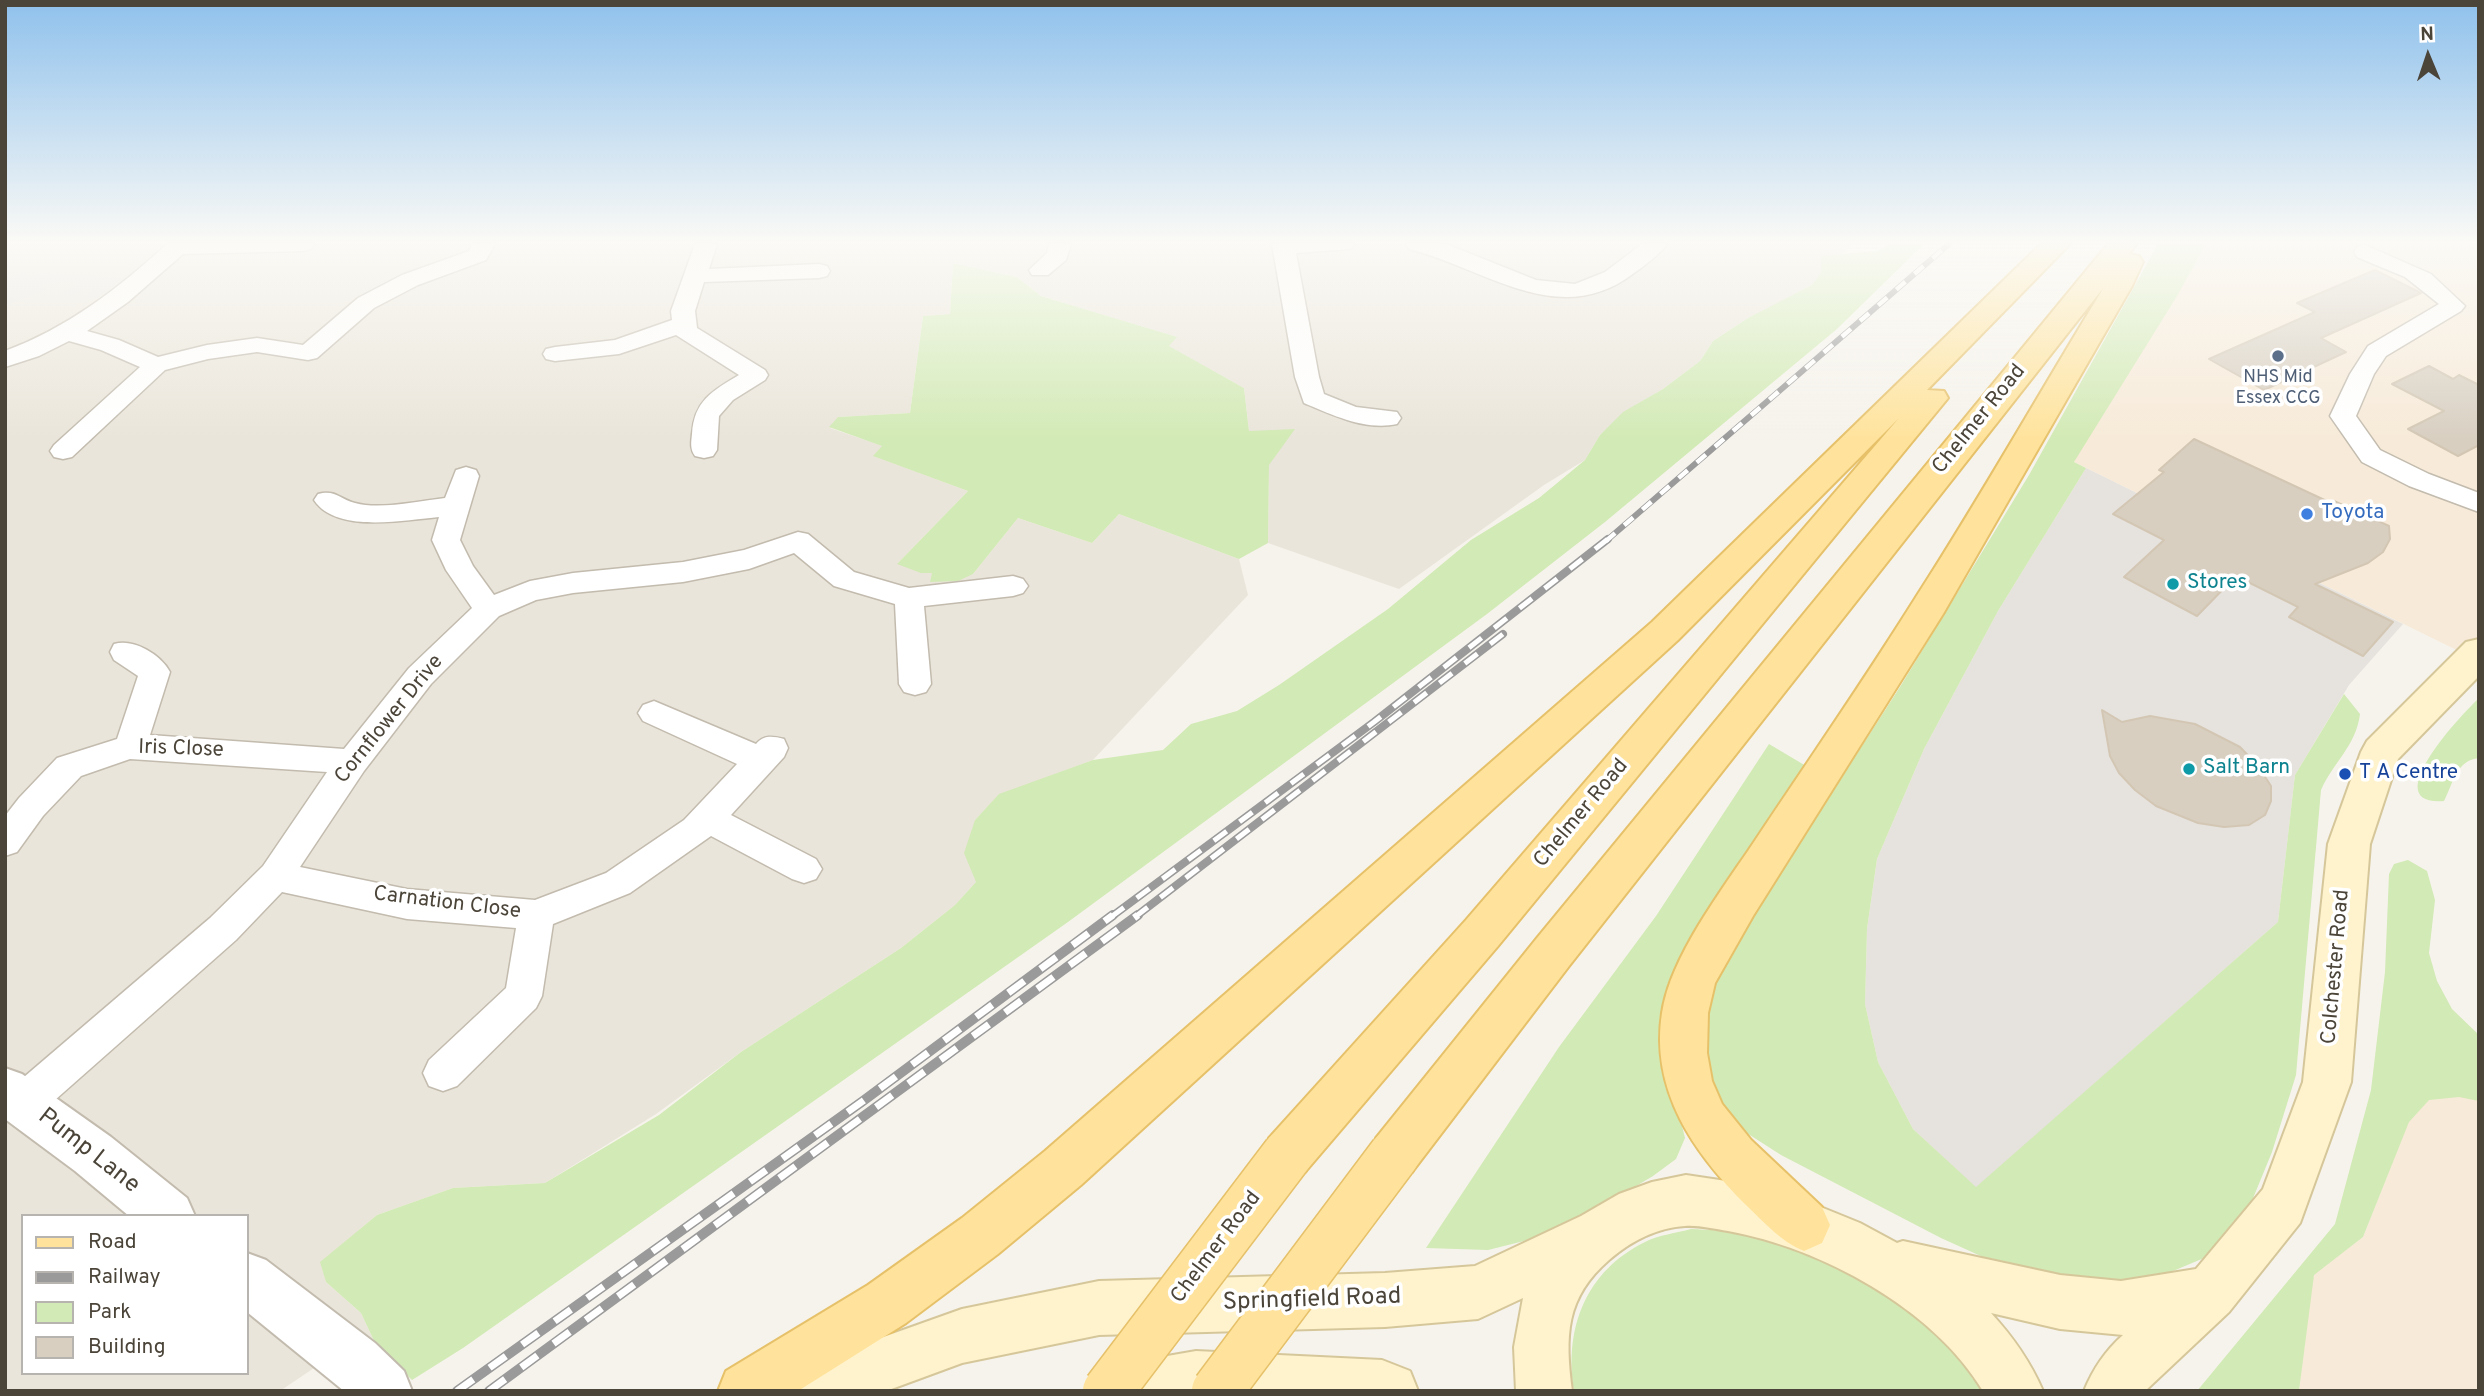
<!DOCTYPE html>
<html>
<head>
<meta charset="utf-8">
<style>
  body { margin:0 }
  #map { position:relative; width:2484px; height:1396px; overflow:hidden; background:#f6f3ec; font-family:Overpass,sans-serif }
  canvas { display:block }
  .frame { position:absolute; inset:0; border:7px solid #4b4439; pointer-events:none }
  .legend { position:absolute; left:21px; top:1214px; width:228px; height:161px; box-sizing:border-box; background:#fff; border:2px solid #b7b4b0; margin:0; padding:9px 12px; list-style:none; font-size:21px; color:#4b4439 }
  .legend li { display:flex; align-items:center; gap:14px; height:35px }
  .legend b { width:35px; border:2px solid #b7b4b0 }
  .north { position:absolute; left:2393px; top:21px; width:70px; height:70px; -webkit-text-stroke:5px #fff; paint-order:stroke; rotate:358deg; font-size:19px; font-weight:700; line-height:28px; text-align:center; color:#4b4439 }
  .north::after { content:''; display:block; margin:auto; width:24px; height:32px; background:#4b4439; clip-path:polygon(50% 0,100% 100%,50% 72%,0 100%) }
</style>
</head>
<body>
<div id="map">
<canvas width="2484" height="1396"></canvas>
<div class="frame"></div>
<ul class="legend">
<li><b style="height:9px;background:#ffe39c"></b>Road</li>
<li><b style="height:9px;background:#9a9a9a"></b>Railway</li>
<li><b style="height:19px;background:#d2eab5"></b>Park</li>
<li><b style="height:19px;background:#d8cfc1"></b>Building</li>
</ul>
<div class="north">N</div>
</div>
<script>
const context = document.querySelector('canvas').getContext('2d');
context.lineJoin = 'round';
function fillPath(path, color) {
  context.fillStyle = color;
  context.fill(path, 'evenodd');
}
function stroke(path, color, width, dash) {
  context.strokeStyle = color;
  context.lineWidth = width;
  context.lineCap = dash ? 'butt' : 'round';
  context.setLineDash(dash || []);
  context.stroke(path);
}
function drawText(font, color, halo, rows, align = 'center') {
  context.font = font + ' Overpass,sans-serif';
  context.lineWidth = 7;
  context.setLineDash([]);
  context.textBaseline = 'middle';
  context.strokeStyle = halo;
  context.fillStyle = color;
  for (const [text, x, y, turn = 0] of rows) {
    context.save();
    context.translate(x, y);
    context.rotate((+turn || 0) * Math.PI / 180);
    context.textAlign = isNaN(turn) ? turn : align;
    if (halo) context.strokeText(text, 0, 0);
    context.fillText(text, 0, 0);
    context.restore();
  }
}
fillPath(new Path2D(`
  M5,244H1853L1837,259L1814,290L1748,318L1713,341L1700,361L1663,389L1623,413L1600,435L1585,460L1544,485L1399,589L1268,543L1269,464L1249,431L1244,388L1168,346L1176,337L1041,296L1017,277L953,263L950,314L923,316L910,413L839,417L830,428L883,446L874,456L968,491L898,563L933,573L930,582L973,574L1018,518L1092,543L1119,514L1239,559L1248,595L1093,760L999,795L975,820L976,882L955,905L901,948L741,1052L656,1114L545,1183L453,1188L377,1215L321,1262L326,1282L361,1313L376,1345L317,1366L280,1391H5ZM23,1216H247V1373H23Z`), '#eae5da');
fillPath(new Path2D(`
  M2187,244H2479V661L2074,462Z
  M2436,1053L2479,1075V1391H2299L2313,1275L2363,1237Z`), '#f7ead8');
fillPath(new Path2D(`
  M2086,468L2403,624L2349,685L2295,775L2278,922L1976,1188L1913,1129L1878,1062L1865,1004L1867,929L1877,859L1924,749L1998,611Z`), '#e6e2dd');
fillPath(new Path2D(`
  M1890,244H1924L1837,329L1605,522L1487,614L1068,922L463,1348L412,1380L376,1345L361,1313L326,1282L320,1262L377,1215L453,1188L545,1183L659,1115L741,1052L901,948L955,905L976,882L964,853L975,820L999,794L1093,760L1163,750L1191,724L1237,711L1279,685L1388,609L1471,540L1539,498L1585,460L1600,435L1623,412L1663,389L1700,361L1713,341L1748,318L1812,285L1821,273V256L1878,251Z
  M2158,244H2206L2177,296L2074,462L2086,468L1998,611L1924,749L1877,859L1867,929L1865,1004L1878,1062L1913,1129L1976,1187L2278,922L2295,775L2344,694L2360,714C2356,746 2334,761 2321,790L2296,1075L2272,1152L2249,1208L2204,1258L2147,1282L2080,1285L2016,1272L1941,1238L1781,1155L1728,1121L1712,1087L1703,1055L1704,1018L1712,988L1729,952L1900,687L2029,475Z
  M953,263L1017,277L1041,296L1177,337L1169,346L1244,388L1249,431L1295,429L1269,465L1268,543L1239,559L1119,514L1092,543L1018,518L973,574L958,581L930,582L932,573H921L897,564L968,491L873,456L882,446L829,427L838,417L910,413L923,316L950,314Z
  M2479,698V758C2456,760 2453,784 2444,801C2375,806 2462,714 2479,698Z
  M1769,744L1806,766L1726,887L1680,1118L1685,1138L1676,1159L1653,1176L1601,1207L1540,1237L1488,1250L1426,1248L1559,1047L1656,916Z
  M2408,860L2427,871L2435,900L2429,953L2437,981L2452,1009L2479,1035V1101L2459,1097L2429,1100L2409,1122L2363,1237L2314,1275L2299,1391H2197L2335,1224L2371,1090L2385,972L2389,874L2394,864Z
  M1691,1229C1709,1230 1728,1230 1745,1234C1793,1243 1885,1290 1923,1321C1948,1342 1968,1366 1989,1391H1574C1564,1328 1586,1271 1645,1242C1659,1235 1676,1233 1691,1229Z`), '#d2eab5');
fillPath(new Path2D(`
  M24,272L30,277L42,273L122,278L98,297H85L92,290L82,289L74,295L63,294L77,283L61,281L41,285L46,290L5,305V279Z`), '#e5e3e0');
const building = new Path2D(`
  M2375,270L2421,293L2321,338L2346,352L2264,390L2209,359L2315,312L2297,303Z
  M2429,366L2453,379L2459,375L2479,385V445L2458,456L2408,429L2444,411L2392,384Z
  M2194,439L2331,503L2334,501L2389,526L2390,539L2383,552L2368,563L2315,584L2393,622L2363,656L2289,617L2298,607L2236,576L2197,616L2124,577L2164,540L2113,514L2164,472L2159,470Z
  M2102,710L2122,722L2150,716L2195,724L2240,747L2258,766L2271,786V801L2265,815L2249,825L2224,827L2198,823L2156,806L2135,790L2119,773L2110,756Z`);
fillPath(building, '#d8cfc1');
stroke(building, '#d3c7b4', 2);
const minor = new Path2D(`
  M167,244H314L311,249L303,251L183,254L128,302L87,331L119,340L158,357L207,345L257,338L303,345L358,298L402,275L469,251L473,244H495L486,260L418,285L374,308L317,358L308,360L257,352L208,359L165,370L72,457L63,459L54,457L50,451L54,445L140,367L101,350L69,341L39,356L5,367V351C67,328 118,289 167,244Z
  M695,244H717L709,269L819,264L827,266L830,271L827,276L819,278L704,282L695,311L697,328L765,370L768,375L765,380L733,400L719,416L717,450L713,456L704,458L695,456C690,449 691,443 692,434C694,401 712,391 739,375L676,335L619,354L555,361L546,359L543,354L546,349L555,347L615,340L672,320L671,311Z
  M1049,244H1071L1066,260L1048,275H1032L1029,270L1047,253Z
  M1272,244H1354L1351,249L1296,253L1319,377L1324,394L1356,407L1397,412L1401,418L1397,424C1366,431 1332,415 1304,403L1295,377Z
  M1406,244H1446L1536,280L1575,284L1605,272L1642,244H1667C1659,255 1645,265 1634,273C1559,331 1485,268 1409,249Z
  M2365,245L2431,274L2465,306L2461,311L2386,356L2374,374L2356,416L2380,450L2429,474L2479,493V512L2409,486L2362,462L2330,416L2350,374L2368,346L2439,304L2405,277L2357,257L2354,252L2357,247Z
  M466,467L476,470L479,476L460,540L473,566L494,595L530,581L573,573L683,562L744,550L798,532L808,534L854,572L909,588L1013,576L1023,579L1028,586L1023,593L1013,596L924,606L931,684L926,692L915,695L904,692L899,684L895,604L834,586L794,553L749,569L683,582L573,593L536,600L499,616L431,684L364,771L300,867L407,889L535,900L606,873L684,820L737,764L643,721L638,713L643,705L654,701L756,744C764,735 772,736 784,739L788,748L784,757L731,815L816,859L822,869L816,879L804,883L792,879L711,836L630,893L553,924L542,996L536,1008L457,1086L443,1091L429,1086L423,1073L429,1060L506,988L516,928L407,919L282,892L236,940L38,1115L24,1121L10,1115L5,1099L10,1089L210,918L263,866L327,772L130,759L81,776L43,816L17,852L5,856V816L19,798L57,758L117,739L138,676L114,660L110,652L114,644C134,638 161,655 170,672L150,735L344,749L409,668L472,608L446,570L432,540L439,517C405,520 336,534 314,500L318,494C335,489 340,499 355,503C379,510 420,501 445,498L456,470Z`);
const tertiary = new Path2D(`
  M5,1068L22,1074L111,1137L187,1198L195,1216H129L75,1171L5,1119Z
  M247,1253L266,1260L375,1343L404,1371L412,1391H344L247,1312Z`);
const secondary = new Path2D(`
  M2479,639V676L2398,759L2370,844L2351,1082L2300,1223L2229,1312L2145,1391H2084C2093,1369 2105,1351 2123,1335L2060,1329L1991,1313C2013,1337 2030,1361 2043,1391H1983C1933,1308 1821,1248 1728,1231C1714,1229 1699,1225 1685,1226C1656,1228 1631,1241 1609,1260C1565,1298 1565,1336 1572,1391H1516L1514,1347L1523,1298L1478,1319L1385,1327L1099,1335L962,1363L886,1391H793L801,1371L819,1360L962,1309L1099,1281L1385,1273L1475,1266L1581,1216L1619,1194L1652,1182L1686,1175L1753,1185L1796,1197L1860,1223L1897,1243L1903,1241L2060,1275L2121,1281L2196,1269L2263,1189L2303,1082L2328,844L2361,752L2367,741L2466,642Z
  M1196,1351L1382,1360L1410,1371L1418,1391H1099L1107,1371L1127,1363Z`);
const primary = new Path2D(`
  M2041,244H2070L1927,390L1944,391L1948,398L1498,946L1305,1172L1287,1179L1269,1172L1262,1155L1269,1138L1466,920L1899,418L1678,640L1081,1185L998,1254L906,1323L798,1391H718L726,1371L868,1285L962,1218L1045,1151L1652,622Z
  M2108,244H2136L2129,254L2139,256L2143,262L2132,286L1943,614L1753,916L1715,983L1708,1013L1707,1053L1712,1081L1722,1104L1751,1140L1822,1207L1830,1225L1822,1243L1804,1251C1780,1241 1765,1223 1746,1205C1694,1153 1650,1091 1662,1013C1670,957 1722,890 1754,842C1808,761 1864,680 1916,597C1981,496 2041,390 2104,287L1569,966L1412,1172L1394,1179L1376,1172L1369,1155L1376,1138L1537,938Z`);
stroke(minor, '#c2bbae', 3);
stroke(tertiary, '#c2bbae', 4);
stroke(secondary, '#d6c79b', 4);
stroke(primary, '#e6c16a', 4);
fillPath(minor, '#fff');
fillPath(tertiary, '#fff');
fillPath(secondary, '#fff3cd');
fillPath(primary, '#ffe39c');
const railFar2 = new Path2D(`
  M1606,541L1949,244`);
const railFar1 = new Path2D(`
  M1111,917L1374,722L1608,539
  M1135,917L1503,634`);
const rail = new Path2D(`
  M457,1391L863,1101L1113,915
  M489,1391L1138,915`);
stroke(railFar2, '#9a9a9a', 6);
stroke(railFar1, '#9a9a9a', 8);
stroke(rail, '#9a9a9a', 10);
stroke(railFar2, '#fff', 4.5, [12]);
stroke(railFar1, '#fff', 5, [16]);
stroke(rail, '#fff', 7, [20]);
const primaryBridge = new Path2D(`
  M1108,1391L1287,1155
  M1217,1391L1394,1155`);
stroke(primaryBridge, '#e6c16a', 53, []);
stroke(primaryBridge, '#ffe39c', 50);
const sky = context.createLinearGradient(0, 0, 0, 440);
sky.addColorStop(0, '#8fc1ec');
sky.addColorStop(0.55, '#fbfaf6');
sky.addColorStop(1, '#fbfaf600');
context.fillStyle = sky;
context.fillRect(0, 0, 2484, 440);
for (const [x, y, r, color] of [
  [2278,356,7,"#5c6f8a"],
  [2307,514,7,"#3f7fe0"],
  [2173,584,7,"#0f9aa8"],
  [2189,769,7,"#0f9aa8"],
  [2345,774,7,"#1a4fb4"]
]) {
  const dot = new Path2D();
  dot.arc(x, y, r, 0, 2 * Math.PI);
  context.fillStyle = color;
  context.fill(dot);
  stroke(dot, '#fff', 2.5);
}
drawText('18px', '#4e5e75', '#fff', [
  ["NHS Mid",2278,378],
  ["Essex CCG",2278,399]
]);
drawText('21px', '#4b4439', '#fff', [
  ["Chelmer Road",1980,420,-51],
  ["Cornflower Drive",390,720,-51],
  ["Iris Close",181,750,2],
  ["Chelmer Road",1582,814,-50],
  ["Carnation Close",447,904,7],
  ["Colchester Road",2337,967,-85],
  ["Chelmer Road",1217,1248,-53]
]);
drawText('21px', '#366cbe', '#fff', [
  ["Toyota",2321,514]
], 'left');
drawText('21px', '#0d838f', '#fff', [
  ["Stores",2187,584],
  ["Salt Barn",2203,769]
], 'left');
drawText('21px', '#164399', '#fff', [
  ["T A Centre",2359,774]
], 'left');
drawText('24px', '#4b4439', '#fff', [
  ["Pump Lane",88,1152,38],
  ["Springfield Road",1312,1301,-2]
]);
</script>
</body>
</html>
